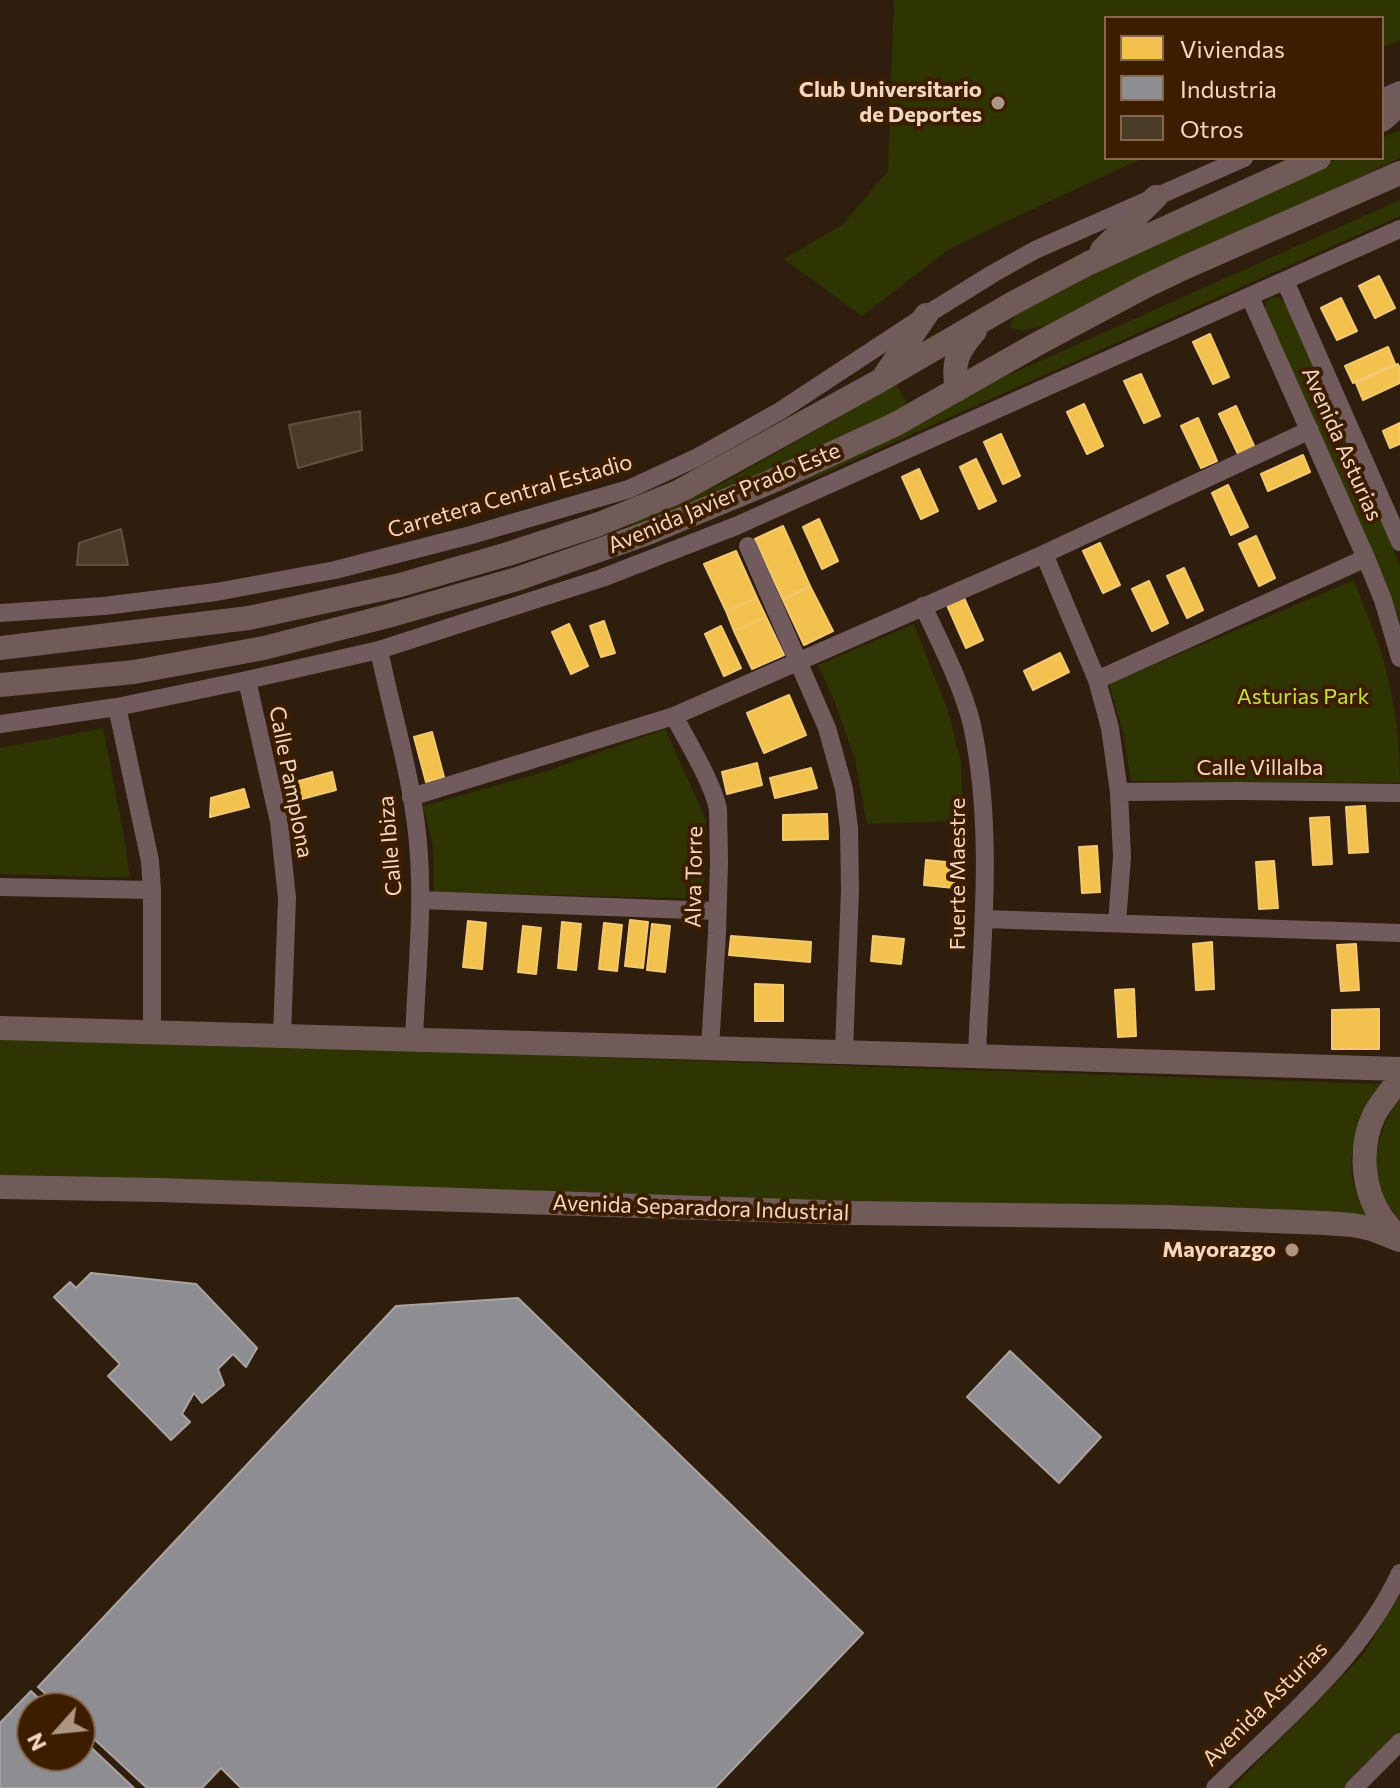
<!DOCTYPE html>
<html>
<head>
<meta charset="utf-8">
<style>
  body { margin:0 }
  #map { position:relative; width:1400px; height:1788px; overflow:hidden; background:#2f1e0e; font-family:Commissioner,sans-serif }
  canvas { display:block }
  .legend { position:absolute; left:1104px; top:16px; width:280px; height:144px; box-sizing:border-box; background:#3d1d00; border:2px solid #85674e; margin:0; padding:10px 14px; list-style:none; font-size:24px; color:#f2d7c2 }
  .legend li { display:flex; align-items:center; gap:16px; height:40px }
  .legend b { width:40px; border:2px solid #85674e }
  .north { position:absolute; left:16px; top:1692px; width:80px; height:80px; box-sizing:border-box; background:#3d1d00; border:2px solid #85674e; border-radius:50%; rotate:243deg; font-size:22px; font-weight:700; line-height:32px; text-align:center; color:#f2d7c2 }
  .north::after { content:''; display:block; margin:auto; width:28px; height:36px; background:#ae9683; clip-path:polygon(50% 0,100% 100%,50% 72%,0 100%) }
</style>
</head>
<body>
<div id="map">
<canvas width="1400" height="1788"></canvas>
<ul class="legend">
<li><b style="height:22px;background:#f2c14e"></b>Viviendas</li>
<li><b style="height:22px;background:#8d8d92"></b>Industria</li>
<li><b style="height:22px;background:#4b3c28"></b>Otros</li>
</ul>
<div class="north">N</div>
</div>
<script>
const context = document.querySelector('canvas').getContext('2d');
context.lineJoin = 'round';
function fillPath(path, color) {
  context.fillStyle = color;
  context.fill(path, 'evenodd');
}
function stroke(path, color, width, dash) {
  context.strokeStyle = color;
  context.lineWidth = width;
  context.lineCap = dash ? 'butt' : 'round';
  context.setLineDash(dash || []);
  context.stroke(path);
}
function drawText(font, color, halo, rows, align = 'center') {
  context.font = font + ' Commissioner,sans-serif';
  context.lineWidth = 8;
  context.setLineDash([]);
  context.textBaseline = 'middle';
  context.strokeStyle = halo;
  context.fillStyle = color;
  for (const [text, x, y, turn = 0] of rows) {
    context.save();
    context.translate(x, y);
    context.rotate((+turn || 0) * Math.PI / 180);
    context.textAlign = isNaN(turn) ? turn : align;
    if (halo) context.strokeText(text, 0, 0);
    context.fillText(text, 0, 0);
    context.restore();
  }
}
fillPath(new Path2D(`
  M894,0H1400V40L1382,48V18H1106V158H1143L1005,222L948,250L862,316L784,259L842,225L888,171Z
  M1400,130V158L1050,324L1022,331L1009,327L1016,314L1035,300L1339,158H1382V138Z
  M1400,200V216L814,478L764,490L861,441Z
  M1273,297L1280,298L1287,307L1376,505L1400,566V626L1398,616L1375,560L1264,310L1268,299Z
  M896,385L909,406L722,492L633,528L631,521L721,484Z
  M1354,580C1362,603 1373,626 1380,649C1394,693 1400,738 1400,783L1131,781L1123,732L1109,684Z
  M914,624L949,714L961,762L963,821L867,824L855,760L835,703L818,665Z
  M103,728L124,836L130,878L0,874V748Z
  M665,729L706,819L704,899L434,892L433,846L423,806L544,772Z
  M0,1037L219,1043L557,1056L1383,1084C1357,1131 1333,1168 1371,1218L0,1185Z
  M1400,1098V1221C1393,1211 1384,1200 1380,1188C1370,1157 1381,1123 1400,1098Z
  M1400,1595V1732L1344,1788H1232L1363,1655Z`), '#2e3402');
const homes = new Path2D(`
  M1379,276L1395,308L1375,318L1359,286Z
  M1341,298L1357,331L1337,340L1321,308Z
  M1210,334L1229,377L1213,384L1193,342Z
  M1388,347L1395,364L1353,383L1345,366Z
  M1398,364L1400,369V383L1363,400L1356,383Z
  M1141,374L1160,416L1144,423L1124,381Z
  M1084,404L1103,446L1087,454L1067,412Z
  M1236,406L1255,448L1239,456L1219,414Z
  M1198,418L1217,461L1201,468L1181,426Z
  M1400,423V444L1390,448L1383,431Z
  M1001,434L1020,476L1003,484L984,442Z
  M1303,455L1310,472L1268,491L1261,474Z
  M976,459L996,501L979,509L960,467Z
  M919,469L938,511L921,519L902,477Z
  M1228,485L1248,527L1231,535L1212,493Z
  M819,519L838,561L822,569L803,527Z
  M783,526L810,586L783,600L755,539Z
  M1256,536L1275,578L1259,586L1239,544Z
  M1100,543L1120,585L1103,593L1083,551Z
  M736,551L757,598L726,611L704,564Z
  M1184,568L1203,610L1187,618L1167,576Z
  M1149,581L1168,623L1152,631L1132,589Z
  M810,586L833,631L804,645L783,600Z
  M757,598L766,617L734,631L726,611Z
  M964,598L983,640L966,648L947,605Z
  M766,617L784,655L752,669L734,631Z
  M604,621L615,653L601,657L590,626Z
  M569,624L588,666L571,674L552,632Z
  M721,626L741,668L724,676L705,634Z
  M1060,653L1069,672L1033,690L1024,671Z
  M789,695L806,735L764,753L747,713Z
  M432,732L444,777L426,782L414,737Z
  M757,763L762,785L727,794L722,772Z
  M811,768L817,788L775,798L770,778Z
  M332,772L336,790L298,800L299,781Z
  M244,789L249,807L210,817L211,798Z
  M1365,806L1368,852L1349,853L1346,807Z
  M827,814L828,839L783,840V815Z
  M1329,817L1332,864L1313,865L1310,818Z
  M1097,846L1100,892L1082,893L1079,847Z
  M926,860L956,863L954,888L924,885Z
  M1274,861L1278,908L1259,909L1256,862Z
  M630,920L648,922L643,968L625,966Z
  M468,921L486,923L482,969L463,967Z
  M562,922L581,924L576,970L558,968Z
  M604,923L622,925L617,971L599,969Z
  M652,924L670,926L665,972L647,970Z
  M523,926L541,928L536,974L518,972Z
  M731,936L811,942L810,962L729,955Z
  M873,936L904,939L901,964L871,961Z
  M1212,942L1214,989L1196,990L1193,944Z
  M1356,944L1359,990L1341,991L1337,945Z
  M755,984L783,985V1021H755Z
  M1134,989L1136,1036L1118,1037L1115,990Z
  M1379,1009V1049H1332V1010Z`);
fillPath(homes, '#f2c14e');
stroke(homes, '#f2c871', 2);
const industry = new Path2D(`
  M91,1273L196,1284L257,1348L246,1367L233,1354L218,1369L224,1385L202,1403L194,1393L182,1414L190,1422L171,1440L108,1376L120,1364L54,1297L70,1282L76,1288Z
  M518,1298L863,1633L715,1788H241L221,1768L202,1788H147L80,1726V1708H61L38,1687L396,1306Z
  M1010,1351L1101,1437L1059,1483L967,1397Z
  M31,1691L49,1708H32V1756H80V1737L134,1788H0V1723Z`);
fillPath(industry, '#8d8d92');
stroke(industry, '#aba3a0', 2);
const building = new Path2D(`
  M360,411L362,450L298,468L289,425Z
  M121,529L128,565H77L79,543Z`);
fillPath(building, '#4b3c28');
stroke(building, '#5f513f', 2);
stroke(new Path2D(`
  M1382,98L1400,90
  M1285,281L1400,542
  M1250,297L1366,558L1383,600L1400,658
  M748,546L827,728L844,789L849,828L850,890L844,1051
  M1044,554L1097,680L1110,728L1119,792L1122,857L1117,923
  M923,606C940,642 963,687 972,725C995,834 981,946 977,1055
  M0,613L104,606L216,592L335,570L471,535L629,489L696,458L780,411L926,315L994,273L1035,250L1244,158
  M379,650C393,718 415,786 419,856C423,917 416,980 414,1041
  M247,680L279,822L287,898L282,1036
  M1097,680L1366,558
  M117,707L150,861L152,890V1032
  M674,716C687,741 713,783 718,809L719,862L717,933L710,1048
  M0,724L117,707L247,680L379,650L602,578L736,526L1400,229
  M1119,792L1240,791L1400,793
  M411,797L674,716L1044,554L1310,430
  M0,887L152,890
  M420,900L717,911
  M984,919L1400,933
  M1215,1788C1281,1723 1361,1658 1400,1573
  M1354,1788L1400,1742`), '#725b5d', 18);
stroke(new Path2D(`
  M1382,120L1400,104
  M1102,250L1156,197
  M885,375L926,315
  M957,390C952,362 957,352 975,331
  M0,648L249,618L400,585L508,554L599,524L678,492L881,380L1013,303L1089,263L1319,158
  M0,685L134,672L264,648L388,616L517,579L648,533L768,483L896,424L1037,344L1144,287L1186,267L1400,173
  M0,1028C467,1041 933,1054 1400,1069
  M0,1187L159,1190L853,1213L1168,1217L1324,1223L1353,1225L1372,1229L1400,1240
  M1398,1238C1393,1231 1387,1225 1382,1218C1362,1190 1359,1147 1374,1115C1381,1102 1391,1090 1400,1079`), '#705b58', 24);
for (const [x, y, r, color] of [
  [998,103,8,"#ae9683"],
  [1292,1250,8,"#ae9683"]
]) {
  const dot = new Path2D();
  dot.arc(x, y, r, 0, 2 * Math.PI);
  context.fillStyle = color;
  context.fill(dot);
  stroke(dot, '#3d1d00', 3);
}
drawText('bold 22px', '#f2d7c2', '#3d1d00', [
  ["Club Universitario",982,90],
  ["de Deportes",982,115],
  ["Mayorazgo",1276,1250]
], 'right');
drawText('22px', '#f2d7c2', '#3d1d00', [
  ["Avenida Asturias",1342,444,66],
  ["Carretera Central Estadio",510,496,-16],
  ["Avenida Javier Prado Este",724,498,-23],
  ["Calle Villalba",1260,768],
  ["Calle Pamplona",291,782,79],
  ["Calle Ibiza",390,846,-95],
  ["Fuerte Maestre",958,874,-90],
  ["Alva Torre",694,877,-89],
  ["Avenida Separadora Industrial",701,1208,2],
  ["Avenida Asturias",1265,1704,-45]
]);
drawText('22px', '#c2e23b', '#3d1d00', [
  ["Asturias Park",1303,697]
]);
</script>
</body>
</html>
